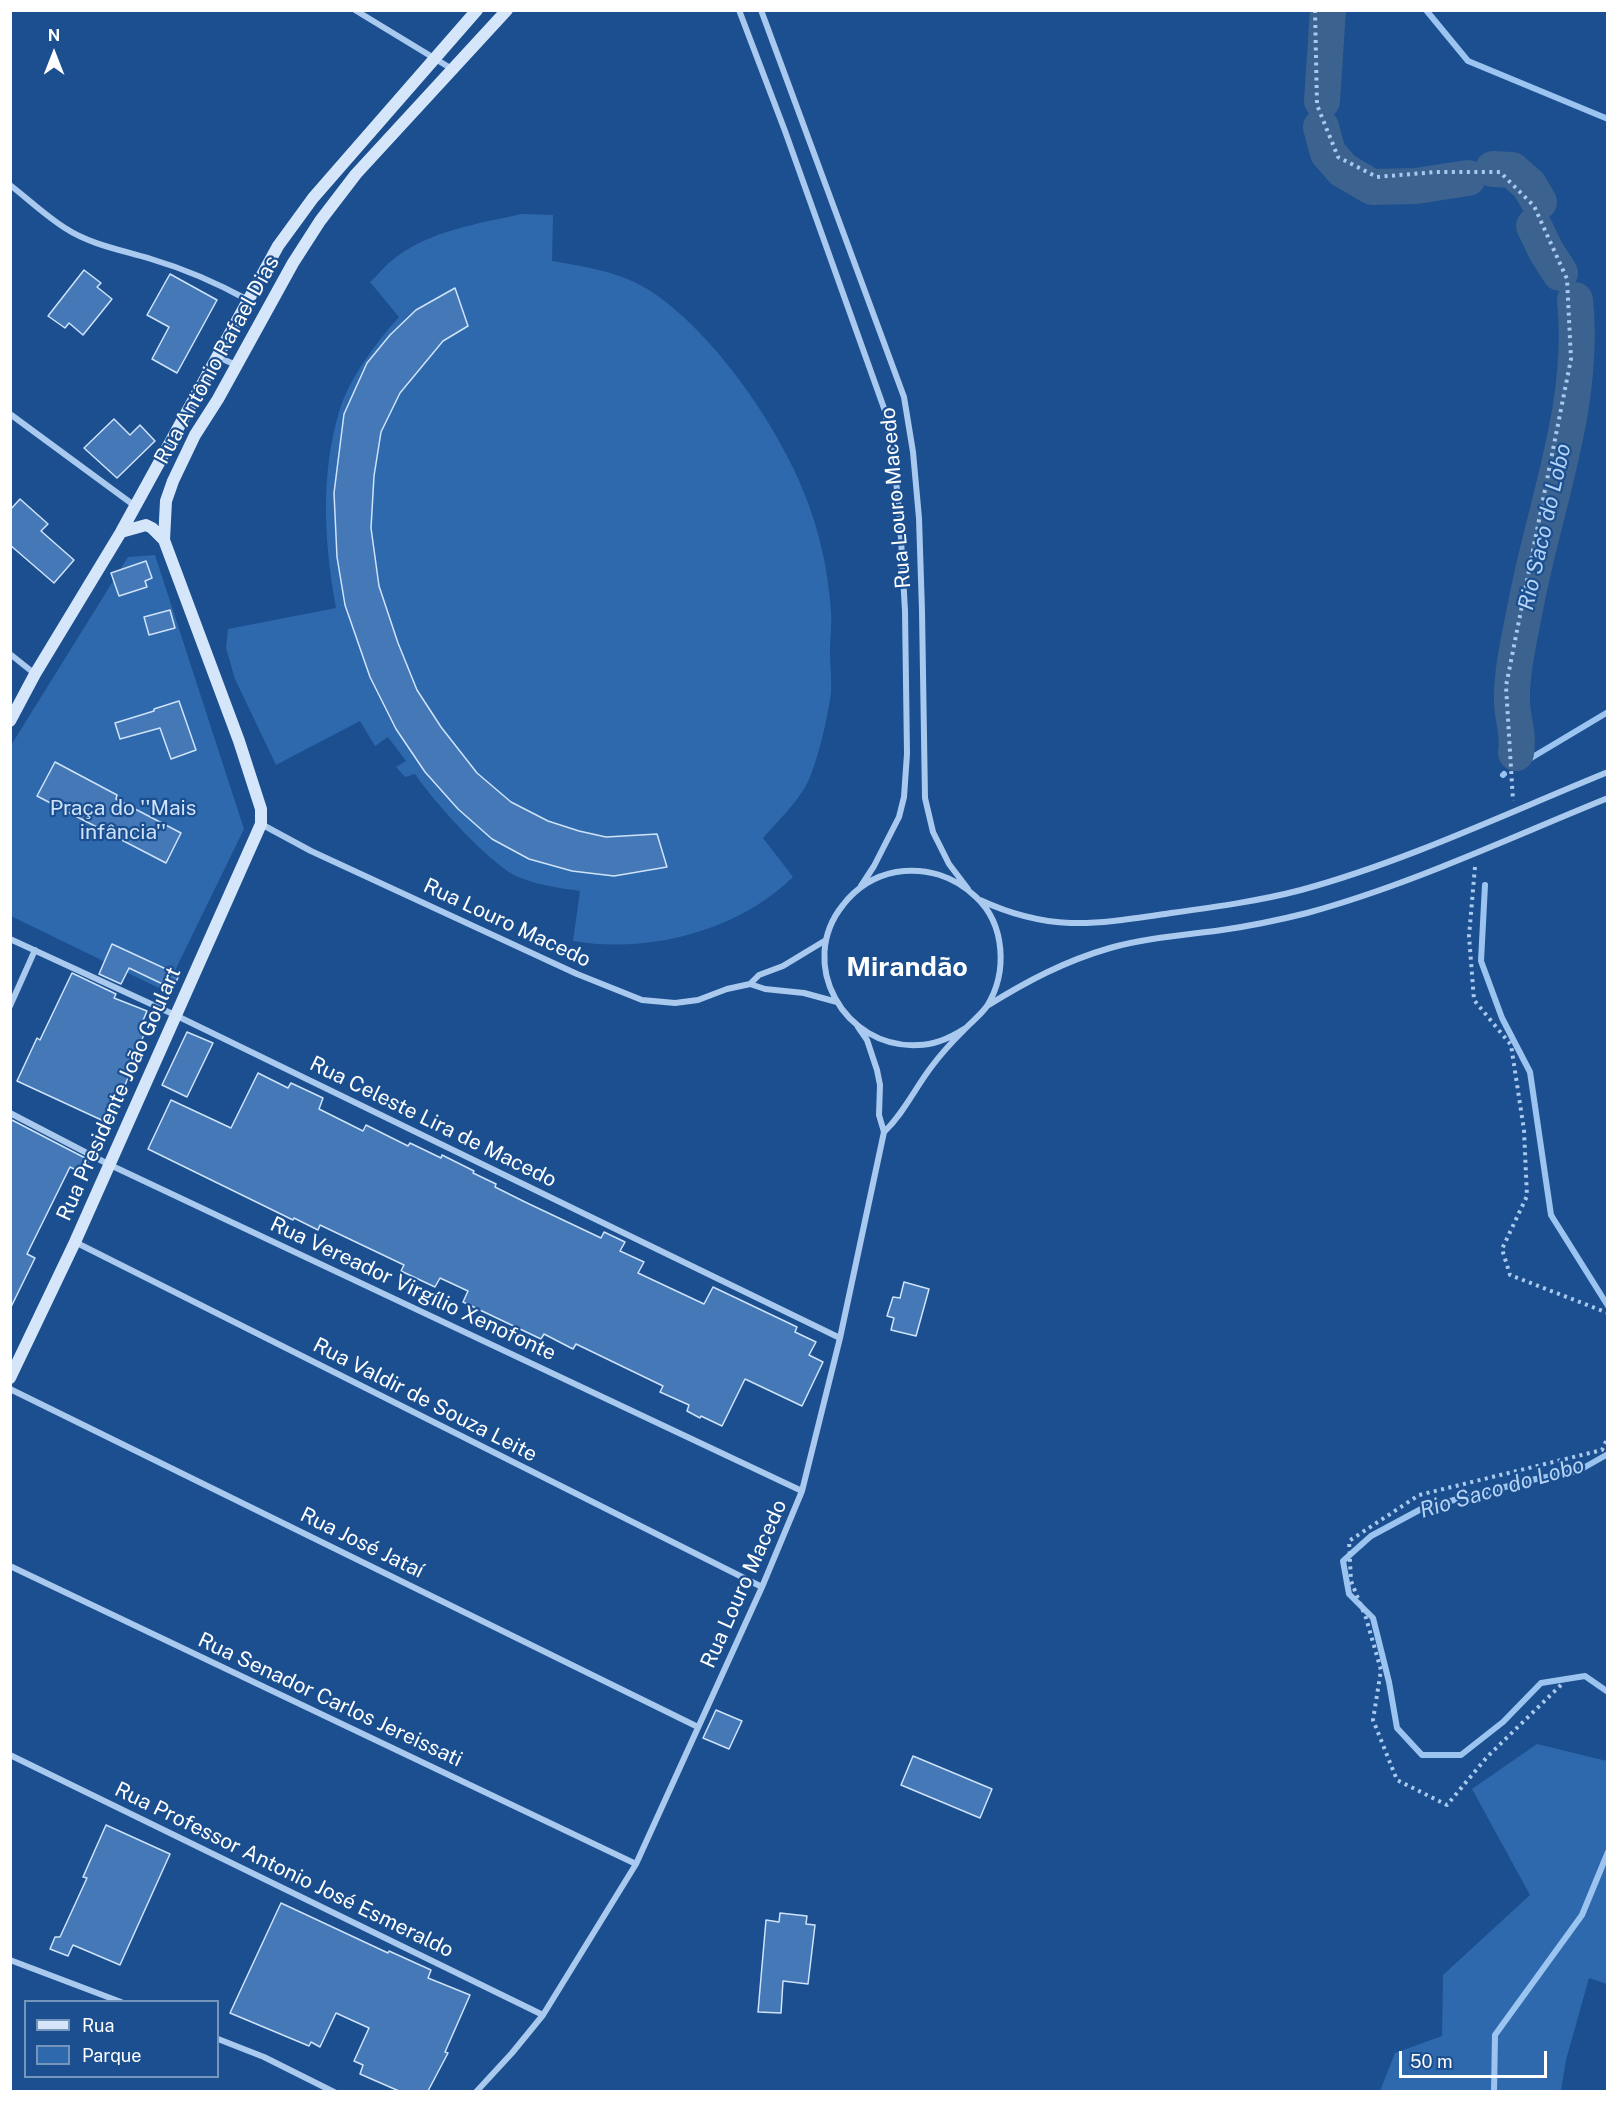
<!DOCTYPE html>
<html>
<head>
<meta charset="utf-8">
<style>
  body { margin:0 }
  #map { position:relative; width:1618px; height:2102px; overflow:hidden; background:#1b4f8f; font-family:"Public Sans",sans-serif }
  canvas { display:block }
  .frame { position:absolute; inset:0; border:12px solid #fff; pointer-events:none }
  .legend { position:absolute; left:24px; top:2000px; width:195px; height:78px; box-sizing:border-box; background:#1b4f8f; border:2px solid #7695bc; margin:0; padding:8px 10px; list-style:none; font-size:18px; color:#fff }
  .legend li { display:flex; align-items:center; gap:12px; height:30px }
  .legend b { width:30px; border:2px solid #7695bc }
  .north { position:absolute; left:24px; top:24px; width:60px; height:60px; -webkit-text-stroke:4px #1b4f8f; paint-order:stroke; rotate:0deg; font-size:16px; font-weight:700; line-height:24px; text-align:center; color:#fff }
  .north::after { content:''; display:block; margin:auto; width:21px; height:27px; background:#fff; clip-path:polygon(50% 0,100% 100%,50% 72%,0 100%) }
  .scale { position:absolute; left:1399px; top:2051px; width:148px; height:27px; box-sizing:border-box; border:3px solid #fff; border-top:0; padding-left:8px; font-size:18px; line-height:21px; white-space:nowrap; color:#fff; -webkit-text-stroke:4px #1b4f8f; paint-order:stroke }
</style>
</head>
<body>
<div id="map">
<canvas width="1618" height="2102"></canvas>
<div class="frame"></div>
<ul class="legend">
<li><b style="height:8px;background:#d6e6fa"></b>Rua</li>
<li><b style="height:16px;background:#2e69ad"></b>Parque</li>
</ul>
<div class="north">N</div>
<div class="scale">50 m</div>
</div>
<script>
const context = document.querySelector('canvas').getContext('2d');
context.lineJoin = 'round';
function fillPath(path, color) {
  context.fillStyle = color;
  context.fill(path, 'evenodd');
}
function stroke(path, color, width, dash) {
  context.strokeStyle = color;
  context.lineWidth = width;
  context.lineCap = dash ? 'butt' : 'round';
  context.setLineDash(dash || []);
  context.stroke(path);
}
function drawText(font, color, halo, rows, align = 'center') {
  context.font = font + ' "Public Sans",sans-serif';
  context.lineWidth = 4.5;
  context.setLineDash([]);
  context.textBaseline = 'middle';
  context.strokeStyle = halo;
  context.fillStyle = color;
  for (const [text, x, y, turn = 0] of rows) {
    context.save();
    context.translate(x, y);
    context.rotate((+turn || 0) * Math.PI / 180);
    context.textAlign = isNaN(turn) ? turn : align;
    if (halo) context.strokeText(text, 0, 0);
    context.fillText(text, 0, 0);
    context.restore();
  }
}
fillPath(new Path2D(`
  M522,214L553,215L552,261C587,267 622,272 652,292C689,317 720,353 746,389C795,459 825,525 831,611C832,625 830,639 830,652C830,666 832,680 831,693C827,720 820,751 810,777C802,798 778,821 763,838L793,877C738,931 649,954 573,941L580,891C559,888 536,885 516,876C487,861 434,802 415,774L405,777L396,767L406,761L388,737L375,746L360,721L276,765L235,679L226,648L228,629L336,608C324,542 320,473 340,409C349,379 378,340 399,317L370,282C377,276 383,268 390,262C426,231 477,224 522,214Z
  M155,555L244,829L165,991L11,916L10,747L128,557Z
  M1537,1744L1607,1761V1984L1589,1978L1566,2060L1561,2091H1380L1395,2053L1442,2036L1443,1975L1530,1895L1472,1789Z`), '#2e69ad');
stroke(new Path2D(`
  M1426,10L1468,61L1608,119
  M1521,764L1608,712
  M1503,775L1504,774
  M1485,885L1481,961L1502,1018L1530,1072L1551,1215L1608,1306
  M1608,1454L1578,1471L1536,1479L1423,1508L1371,1536L1343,1561L1349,1594L1373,1618L1389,1682L1397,1728L1422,1755H1461L1503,1722L1541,1683L1585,1676L1608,1692
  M1494,2092L1495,2035L1582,1915L1608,1852`), '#9cc4f0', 6);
stroke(new Path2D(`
  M1322,101L1328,10
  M1321,127L1328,153L1343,170L1372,187L1416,186L1468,178
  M1493,169L1512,170L1529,185L1539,202
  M1534,226L1546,251L1560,273
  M1516,753C1519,733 1513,722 1512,703C1511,671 1520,636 1526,604C1545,504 1586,404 1575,300`), '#3c6290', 36);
const building = new Path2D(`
  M84,270L101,283L97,287L112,299L83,335L69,323L65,328L48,316Z
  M170,274L217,300L177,373L152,359L169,327L147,315Z
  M455,288L468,326L443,341L400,393L381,432L374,476L371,528L379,586L398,643L417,690L441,727L477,773L511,802L548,821L579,831L606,837L657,834L667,867L614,876L572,871L529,859L492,839L458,809L425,772L396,729L370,677L345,605L337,557L334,493L344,414L367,363L390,335L416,310Z
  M114,419L130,435L140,425L155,441L117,478L84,448Z
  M20,499L48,524L41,531L74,560L54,583L10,545V510Z
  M146,561L152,578L145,581L147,587L119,596L111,573Z
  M170,610L175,628L149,635L144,617Z
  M179,701L196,750L171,759L160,728L120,739L115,723L154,711V709Z
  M55,762L117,795L116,799L181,833L166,863L37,796Z
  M112,944L179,975L173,989L129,968L121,984L99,974Z
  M72,973L116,994L114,998L147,1011L139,1030L145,1033L125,1074L129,1076L108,1123L17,1081L37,1038L40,1040Z
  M187,1032L213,1043L187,1097L162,1085Z
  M258,1073L288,1088L291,1083L323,1098L319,1109L363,1131L366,1125L408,1146L410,1143L441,1158L442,1155L474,1171L473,1173L496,1184L495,1187L525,1202L601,1238L604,1232L625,1242L620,1251L644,1262L638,1273L704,1304L713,1287L797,1327L795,1332L816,1342L809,1355L823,1362L802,1406L745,1379L722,1426L701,1416L700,1418L687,1411L689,1405L660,1392L663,1386L576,1344L573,1349L544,1334L541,1339L463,1302L468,1291L440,1278L435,1287L401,1271L404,1265L320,1225L318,1230L294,1218L293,1220L148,1149L171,1100L231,1128Z
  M10,1119L89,1160L82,1173L70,1167L27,1254L35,1258L10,1309Z
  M904,1282L929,1289L916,1336L891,1330L894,1318L887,1316L893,1297L900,1298Z
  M716,1710L742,1721L729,1749L703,1738Z
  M913,1756L992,1789L980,1818L901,1785Z
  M106,1825L170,1854L120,1965L73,1945L68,1956L50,1949L55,1937H60L87,1878L83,1877Z
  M281,1903L388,1953L389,1951L431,1970L428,1978L470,1995L445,2052L448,2053L428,2091H399L360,2074L363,2065L354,2061L369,2028L336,2013L320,2047L311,2042L309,2046L230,2013Z
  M780,1913L807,1916L806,1924L815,1925L808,1984L783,1981L781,2013L758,2012L766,1920L779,1922Z`);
fillPath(building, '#4478b7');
stroke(building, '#cfe3fa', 1.5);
stroke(new Path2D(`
  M1315,10L1317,105L1338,157L1377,177L1436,172H1500L1534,206L1567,279L1571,359L1506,686L1513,801
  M1475,867L1469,936L1474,1000L1511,1045L1524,1130L1527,1196L1502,1249L1510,1275L1608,1313
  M1561,1685L1487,1757L1447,1805L1397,1780L1373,1720L1381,1670L1366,1618L1351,1581L1349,1541L1419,1495L1602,1450L1608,1437`), '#a9c9ee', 4, [3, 4.5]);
stroke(new Path2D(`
  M355,10L452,69
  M739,10L785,131L885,411L894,460L900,521L905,611L907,754L904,797L899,817L874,866L861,886
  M761,10L904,397L913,452L919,518L922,611L925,798L933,832L949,864L968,889
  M10,185C28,199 46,216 65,228C91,245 122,250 151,259C185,269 217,283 248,300
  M218,357L236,365
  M10,414L135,506
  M10,654L35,674
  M261,824L311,851L577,974L642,1000L675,1003L698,1000L727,989L750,984L765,989L804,993L837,1002
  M980,900C1051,933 1097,924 1171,913C1215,907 1259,901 1301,890C1407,861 1507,813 1608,772
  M10,939L175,1015L840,1338
  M750,984L759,975L783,966L826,940
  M10,1006L35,950
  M987,1006C1027,981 1065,961 1110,948C1146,938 1185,935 1222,930C1250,926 1279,920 1307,913C1410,885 1509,838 1608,798
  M10,1113L108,1164L802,1491
  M884,1132C904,1113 915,1088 932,1066C941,1054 951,1043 962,1032C970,1023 980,1016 987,1006C1008,972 1005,924 976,897C954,876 926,867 896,872C875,876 856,888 843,905C796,963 844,1049 918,1045C935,1045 950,1038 964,1029
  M75,1242L762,1587
  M10,1389L698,1727
  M10,1566L636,1864
  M10,1755L543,2015
  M10,1960L121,2002
  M218,2039L264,2057L334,2092
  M476,2092L512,2053L543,2015L636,1864L762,1587L802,1491L840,1338L884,1132L879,1115L880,1085L877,1070L867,1040L858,1027`), '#a9c9ee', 6);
stroke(new Path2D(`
  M121,532L146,525L152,528L164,540
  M10,721L35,674L121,532L278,246L313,198L477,10
  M10,1378L75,1242L261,824V809L239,741L164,540L166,501L173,481L195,435L218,399L293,263L320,221L356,174L507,10`), '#d6e6fa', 12);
drawText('21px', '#fff', '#1b4f8f', [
  ["Rua Antônio Rafael Dias",217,360,-61],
  ["Rua Louro Macedo",896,498,-95],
  ["Rua Louro Macedo",507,923,25],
  ["Rua Presidente João Goulart",119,1094,-66],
  ["Rua Celeste Lira de Macedo",433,1122,26],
  ["Rua Vereador Virgílio Xenofonte",413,1289,25],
  ["Rua Valdir de Souza Leite",425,1400,27],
  ["Rua José Jataí",362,1543,26],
  ["Rua Louro Macedo",744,1584,-66],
  ["Rua Senador Carlos Jereissati",330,1700,25],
  ["Rua Professor Antonio José Esmeraldo",284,1870,26]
]);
drawText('21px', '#cfe3fa', '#1b4f8f', [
  ["Praça do ''Mais",123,809],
  ["infância''",123,833]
]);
drawText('italic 22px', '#b5d3f5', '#1b4f8f', [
  ["Rio Saco do Lobo",1545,527,-77],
  ["Rio Saco do Lobo",1502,1488,-16]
]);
drawText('bold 27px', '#fff', '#1b4f8f', [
  ["Mirandão",907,968]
]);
</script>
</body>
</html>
